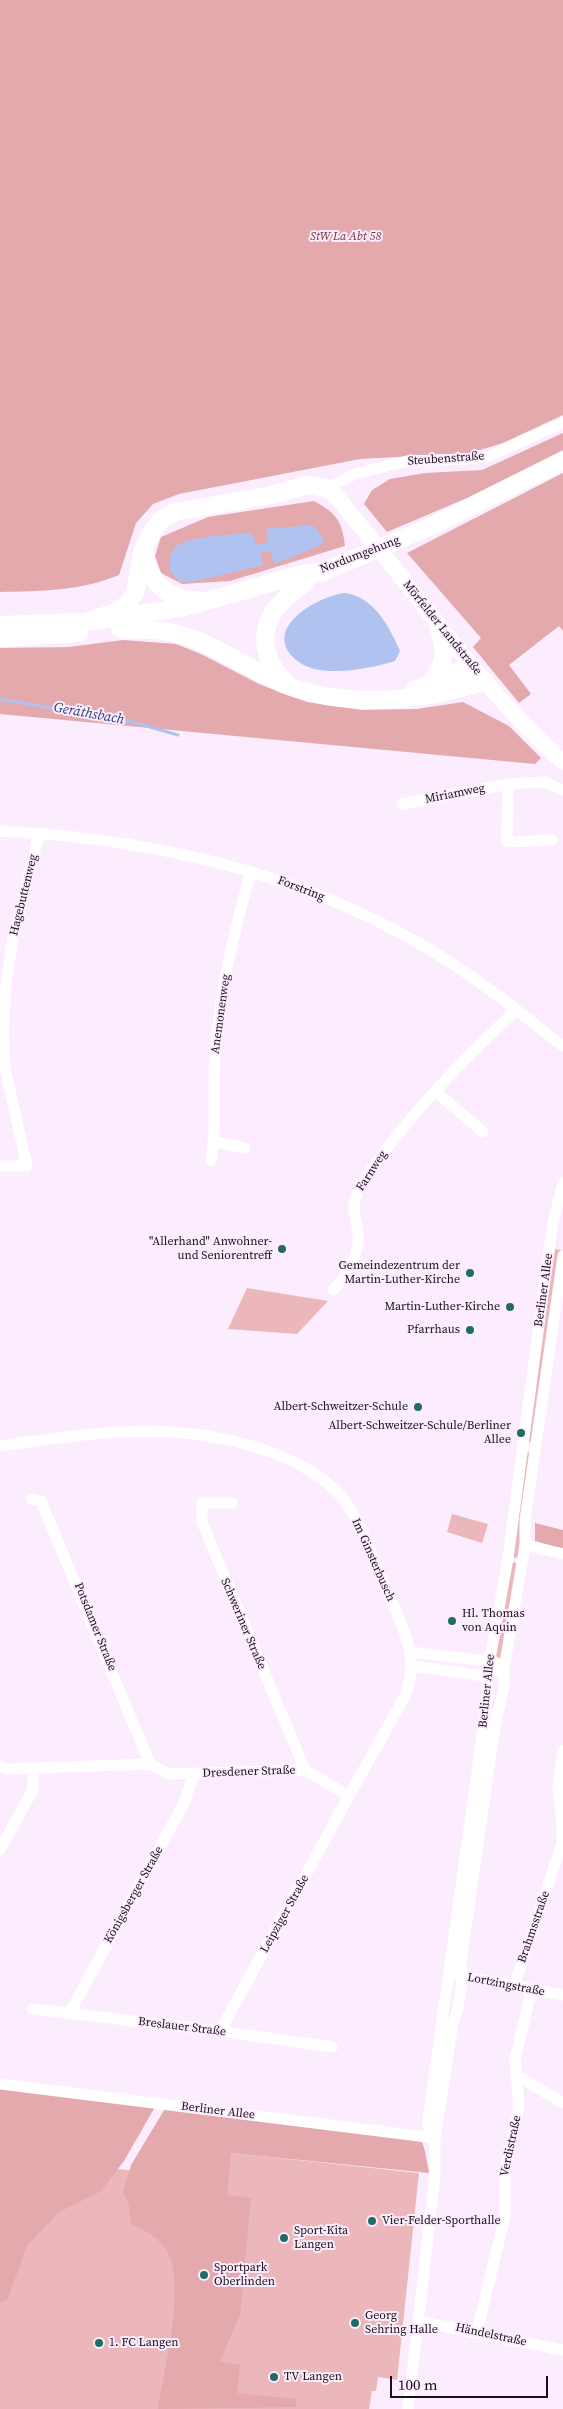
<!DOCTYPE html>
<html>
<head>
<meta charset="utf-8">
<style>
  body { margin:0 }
  #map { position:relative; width:563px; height:2409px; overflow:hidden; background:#fcedfe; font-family:"Source Serif 4",serif }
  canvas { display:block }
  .scale { position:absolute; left:390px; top:2376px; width:158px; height:22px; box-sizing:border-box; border:2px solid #181019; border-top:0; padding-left:6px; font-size:15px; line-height:18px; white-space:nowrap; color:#181019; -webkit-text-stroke:4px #fcedfe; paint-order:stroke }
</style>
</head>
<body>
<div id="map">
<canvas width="563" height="2409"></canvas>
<div class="scale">100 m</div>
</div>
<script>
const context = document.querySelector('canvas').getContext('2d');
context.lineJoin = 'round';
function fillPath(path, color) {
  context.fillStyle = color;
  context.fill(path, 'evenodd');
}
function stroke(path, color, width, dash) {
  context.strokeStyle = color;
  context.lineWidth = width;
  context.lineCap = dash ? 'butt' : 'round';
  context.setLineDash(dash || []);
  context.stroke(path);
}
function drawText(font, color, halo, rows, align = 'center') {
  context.font = font + ' "Source Serif 4",serif';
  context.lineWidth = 4;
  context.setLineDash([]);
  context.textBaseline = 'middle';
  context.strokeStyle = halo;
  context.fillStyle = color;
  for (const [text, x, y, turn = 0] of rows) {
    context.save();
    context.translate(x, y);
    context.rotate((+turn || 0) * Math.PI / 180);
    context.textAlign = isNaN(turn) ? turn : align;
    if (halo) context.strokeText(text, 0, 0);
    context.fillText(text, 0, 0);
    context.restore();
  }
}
fillPath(new Path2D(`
  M555,1249L561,1250L532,1442H527Z
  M247,1288L328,1301L297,1334L228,1329Z
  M526,1452L531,1453L519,1558L511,1557Z
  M452,1514L488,1524L482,1543L447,1532Z
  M510,1562L517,1563L503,1654L500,1659H497L494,1652Z
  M223,2152L419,2173L397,2380L378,2377L376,2391H372L369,2409H0V2155L219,2181Z`), '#ecb7ba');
fillPath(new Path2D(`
  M0,0H563V415L503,443L470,453L360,459L179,494L153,504L136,523L119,575C81,591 41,591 0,592Z
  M563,433V450L467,498L387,532L364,504L372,490L390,479L425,473L482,470Z
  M563,473V631L559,626L509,665L531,694L519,703L473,647L481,638L407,553Z
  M314,501C336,513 342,520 345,546L230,581L182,584L161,573L155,556L161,537L208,517Z
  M123,640L176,644L201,654L259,684L307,702L362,710L417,709L463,702L509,726L541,758L535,764L0,714V648L69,647Z
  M535,1523L563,1530V1549L535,1541Z
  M0,2084L155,2107L124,2161L101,2191L59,2212L27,2246L7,2300L0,2303Z
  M166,2107L420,2136L425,2151L429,2173L231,2153L227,2195L251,2198L240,2314L220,2362L240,2365L237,2393L296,2399V2407L158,2409C164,2371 188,2279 165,2248C157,2237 143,2229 131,2224L129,2205L123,2191L131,2165Z`), '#e3a9ac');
fillPath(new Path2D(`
  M312,525L318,530L324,542L321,545L274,564L271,551L260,553L263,565L192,582H180L170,571C170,563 169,554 174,548C186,535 234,535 252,533L256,545L268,542L266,529Z
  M345,593C374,597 389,626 400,651L395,661C369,669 317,680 295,659C261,628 318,596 345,593Z`), '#afc2f0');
stroke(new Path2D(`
  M0,699L129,721L178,735`), '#afc2f0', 3);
stroke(new Path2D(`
  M327,488L355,474L407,461L467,459L489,456L563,423
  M508,784L507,842L552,840
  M402,804L508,784L544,782L563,790
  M0,831C157,839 314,875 448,961C488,986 525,1017 563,1046
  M435,1091L483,1132
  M215,1142L245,1148
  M211,1160C217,1126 212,1091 215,1057C219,994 234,932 251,871
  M0,1166H27L5,1068L3,1030L6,984L13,938L39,834
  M333,1290C350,1272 362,1251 357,1226C355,1216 352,1206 356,1196C364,1177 379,1159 392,1142C429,1094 472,1052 516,1010
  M0,1446C92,1433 171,1419 262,1449C292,1459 321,1473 342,1497C361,1521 371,1554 383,1582C399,1620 422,1655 405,1696L349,1796L305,1770L169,1774L150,1764L7,1769L0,1766
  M32,1499L41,1501L150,1764
  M232,1503H202V1522L305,1770
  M525,1545L563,1554
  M410,1652L495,1662
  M413,1666L484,1676L504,1669
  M0,1849L33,1790V1768
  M456,1975L563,1995
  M514,1986L562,1844V1823L558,1787L563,1751
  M33,2009L220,2031L332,2047
  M69,2014L185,1801L194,1773
  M220,2031L349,1796
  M517,2076L563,2103
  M0,2084L435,2138
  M435,2138L429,2130L428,2121L488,1694L487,1676L508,1558L552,1227L563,1183
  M418,2321L563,2350
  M477,2332L505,2216V2171L519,2107L515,2060L532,1989
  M408,2409L435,2175V2138L453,2023C460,2004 463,1982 461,1962L495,1726L504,1687V1669L525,1545V1520L563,1256`), '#fff', 11);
stroke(new Path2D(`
  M327,488L338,498C359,525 381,551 402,578C452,642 502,708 563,762`), '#fff', 16);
stroke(new Path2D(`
  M145,555C149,582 169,601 197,600
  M85,622L185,607L302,574L323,572L434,525L563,461
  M0,625L85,622L116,612L127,604L135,593L142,553L150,535L160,521L175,512L271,495L308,485L327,488
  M120,629C136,630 153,629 169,632C210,640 245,668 283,684C346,709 422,702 485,681
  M0,638L79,633
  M286,682C262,660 257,627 281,603C288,595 297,589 305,582
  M429,684C448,663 445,650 438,625
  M415,690L457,672L465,670L485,681`), '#fff', 18);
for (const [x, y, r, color] of [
  [282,1249,5,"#206b65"],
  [470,1273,5,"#206b65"],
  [510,1307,5,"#206b65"],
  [470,1330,5,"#206b65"],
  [418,1407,5,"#206b65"],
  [521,1433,5,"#206b65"],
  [452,1621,5,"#206b65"],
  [372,2221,5,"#206b65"],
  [284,2238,5,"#206b65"],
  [204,2275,5,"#206b65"],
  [355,2323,5,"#206b65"],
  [99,2343,5,"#206b65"],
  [274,2377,5,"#206b65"]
]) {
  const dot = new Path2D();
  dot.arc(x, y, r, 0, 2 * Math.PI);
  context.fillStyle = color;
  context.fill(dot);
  stroke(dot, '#fcedfe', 2);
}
drawText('italic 12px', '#773139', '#fcedfe', [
  ["StW La Abt 58",346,237]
]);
drawText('12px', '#181019', '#fcedfe', [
  ["Steubenstraße",446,459,-4],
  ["Nordumgehung",360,555,-21],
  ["Mörfelder Landstraße",442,628,51],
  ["Miriamweg",455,794,-11],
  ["Forstring",301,889,21],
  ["Hagebuttenweg",24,895,-76],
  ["Anemonenweg",221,1014,-82],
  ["Farnweg",372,1171,-57],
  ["Berliner Allee",544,1290,-82],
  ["Im Ginsterbusch",373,1560,66],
  ["Schweriner Straße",243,1624,67],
  ["Potsdamer Straße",95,1627,68],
  ["Berliner Allee",487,1691,-84],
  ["Dresdener Straße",249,1772,-2],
  ["Königsberger Straße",134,1895,-61],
  ["Leipziger Straße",285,1914,-61],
  ["Brahmsstraße",534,1927,-71],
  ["Lortzingstraße",506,1985,11],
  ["Breslauer Straße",182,2027,7],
  ["Berliner Allee",218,2111,7],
  ["Verdistraße",511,2146,-78],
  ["Händelstraße",491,2335,12]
]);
drawText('12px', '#181019', '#fcedfe', [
  ["\"Allerhand\" Anwohner-",272,1242,"right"],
  ["und Seniorentreff",272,1256,"right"],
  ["Gemeindezentrum der",460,1266,"right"],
  ["Martin-Luther-Kirche",460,1280,"right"],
  ["Martin-Luther-Kirche",500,1307,"right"],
  ["Pfarrhaus",460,1330,"right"],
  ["Albert-Schweitzer-Schule",408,1407,"right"],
  ["Albert-Schweitzer-Schule/Berliner",511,1426,"right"],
  ["Allee",511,1440,"right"],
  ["Hl. Thomas",462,1614],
  ["von Aquin",462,1628],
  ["Vier-Felder-Sporthalle",382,2221],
  ["Sport-Kita",294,2231],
  ["Langen",294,2245],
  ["Sportpark",214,2268],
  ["Oberlinden",214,2282],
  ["Georg",365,2316],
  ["Sehring Halle",365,2330],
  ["1. FC Langen",109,2343],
  ["TV Langen",284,2377]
], 'left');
drawText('italic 14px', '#2b3d75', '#fcedfe', [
  ["Geräthsbach",89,714,10]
]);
</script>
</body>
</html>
